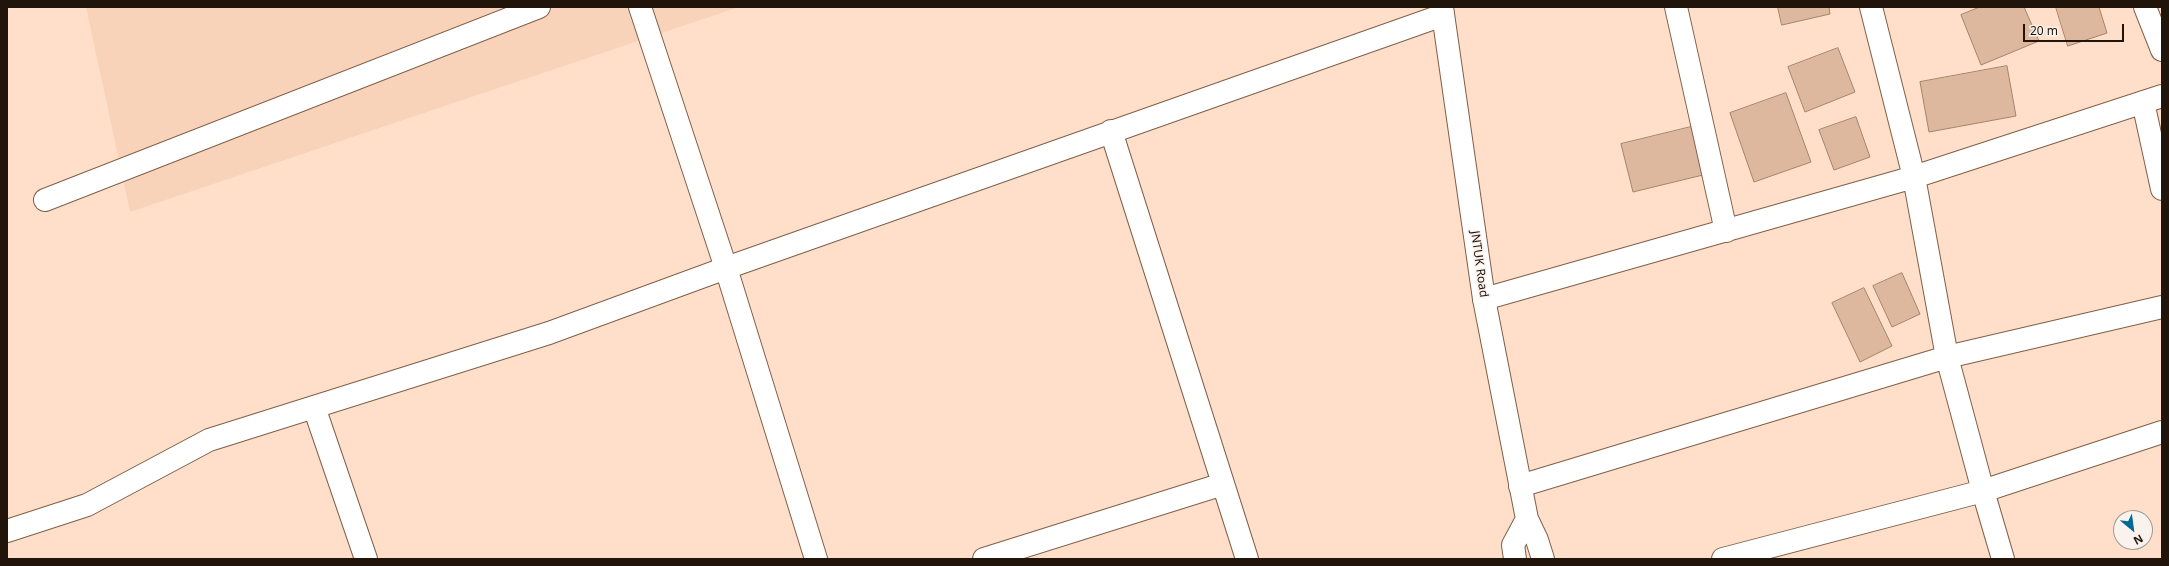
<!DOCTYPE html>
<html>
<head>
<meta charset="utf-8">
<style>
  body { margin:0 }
  #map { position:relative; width:2169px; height:566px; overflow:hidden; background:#ffdfca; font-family:"Noto Sans",sans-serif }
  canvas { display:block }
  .frame { position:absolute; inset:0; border:8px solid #21140a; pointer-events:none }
  .north { position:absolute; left:2113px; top:510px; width:40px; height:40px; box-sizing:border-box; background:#faf2ed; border:1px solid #a39992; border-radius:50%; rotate:151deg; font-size:11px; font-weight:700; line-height:16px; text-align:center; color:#21140a }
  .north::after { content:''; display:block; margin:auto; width:14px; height:18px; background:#006b97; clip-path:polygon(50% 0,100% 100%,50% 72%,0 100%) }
  .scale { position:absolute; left:2023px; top:24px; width:101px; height:18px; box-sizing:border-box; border:2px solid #21140a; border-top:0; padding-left:5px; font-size:12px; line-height:14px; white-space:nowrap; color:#21140a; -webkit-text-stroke:3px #faf2ed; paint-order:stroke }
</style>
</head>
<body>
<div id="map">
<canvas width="2169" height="566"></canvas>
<div class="frame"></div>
<div class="north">N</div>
<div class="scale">20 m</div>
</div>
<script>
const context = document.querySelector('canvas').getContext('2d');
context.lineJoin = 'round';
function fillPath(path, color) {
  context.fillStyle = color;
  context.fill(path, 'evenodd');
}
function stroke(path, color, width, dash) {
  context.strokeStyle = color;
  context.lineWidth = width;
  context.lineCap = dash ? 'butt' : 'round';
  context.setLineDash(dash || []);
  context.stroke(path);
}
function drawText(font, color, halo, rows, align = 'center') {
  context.font = font + ' "Noto Sans",sans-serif';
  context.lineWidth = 3;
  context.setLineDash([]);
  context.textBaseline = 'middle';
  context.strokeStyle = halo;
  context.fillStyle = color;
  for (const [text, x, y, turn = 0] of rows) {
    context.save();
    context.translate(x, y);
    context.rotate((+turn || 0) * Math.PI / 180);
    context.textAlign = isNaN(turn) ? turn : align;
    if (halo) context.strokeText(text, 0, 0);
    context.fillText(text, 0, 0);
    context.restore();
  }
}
fillPath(new Path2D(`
  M86,7H739L130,212Z`), '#f8d3ba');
const building = new Path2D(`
  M1778,7H1829L1830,14L1782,25Z
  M1980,7H2024L2039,41L1981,65L1961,15Z
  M2056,7H2099L2107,33L2068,46Z
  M1838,48L1855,92L1805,112L1788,67Z
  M2007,66L2016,116L1929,132L1920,82Z
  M1786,93L1811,162L1754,182L1730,113Z
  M1856,117L1870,157L1834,170L1819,130Z
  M1695,126L1707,174L1633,192L1621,144Z
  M1902,273L1920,314L1892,327L1873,286Z
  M1864,288L1892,346L1860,362L1832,303Z`);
fillPath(building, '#ddb89e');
stroke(building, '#a6836a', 1);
const minor = new Path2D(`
  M640,7L726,268L816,559
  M1676,7L1726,231
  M2145,7L2162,50
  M2143,102L2162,189
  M1111,131L1247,559
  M45,200L539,7
  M1484,299L1914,177L1871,7
  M2162,307L1947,357L1983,491L2162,432
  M314,407L366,559
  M1520,486L1947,357L1914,177L2162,96
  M7,531L87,505L209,440L549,333L726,268L1443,15
  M984,559L1223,484
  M1723,559L1983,491L2003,559`);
const tertiary = new Path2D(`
  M1442,7L1484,299L1527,519L1537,540L1543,559
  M1515,559L1513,545L1527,519`);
stroke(minor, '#805f48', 24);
stroke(tertiary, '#805f48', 24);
stroke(minor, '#fff', 22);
stroke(tertiary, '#fff', 22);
drawText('12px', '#21140a', '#faf2ed', [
  ["JNTUK Road",1479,264,82]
]);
</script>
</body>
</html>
